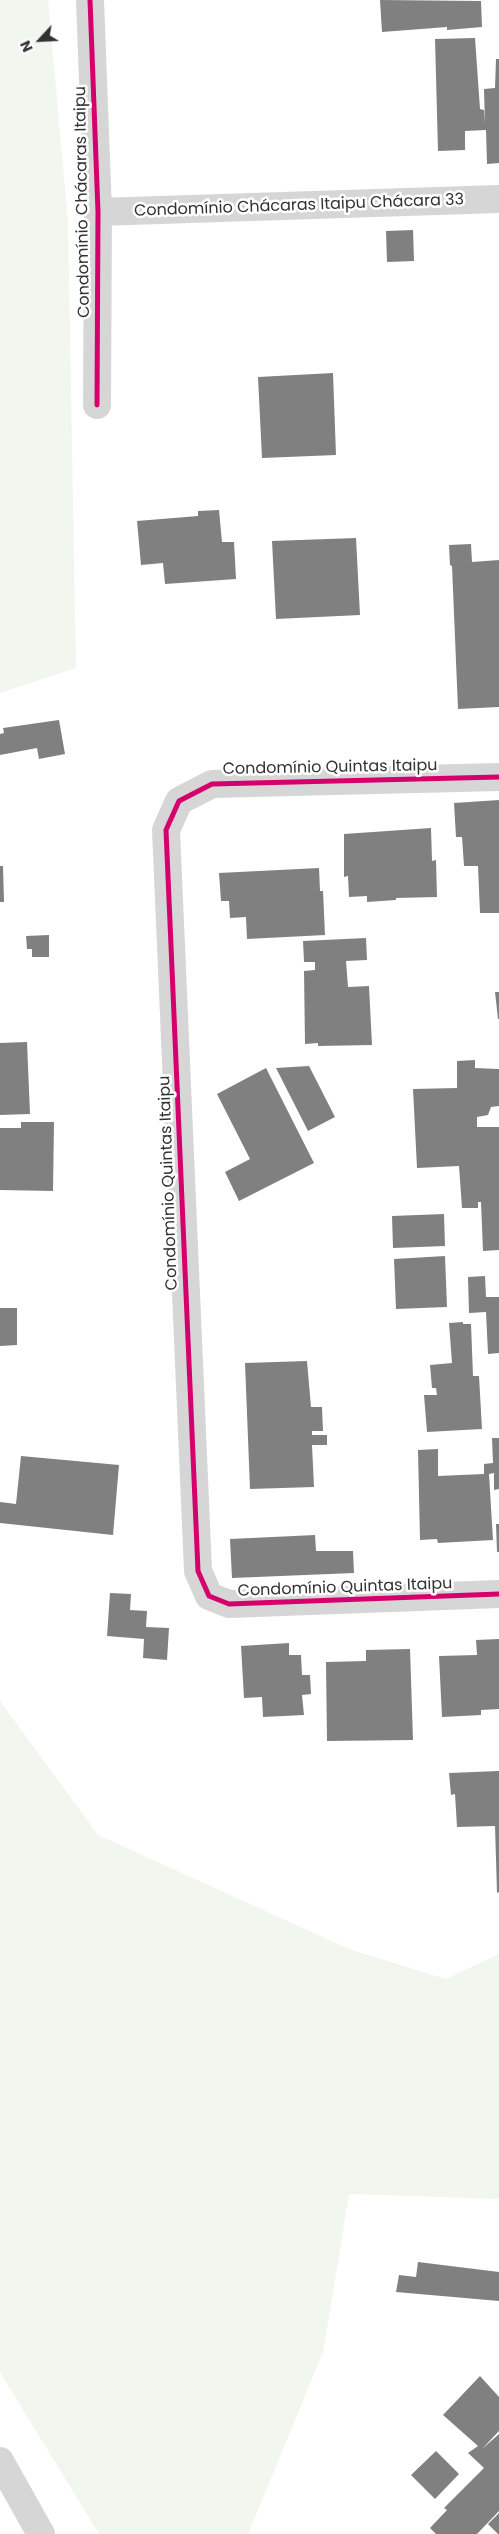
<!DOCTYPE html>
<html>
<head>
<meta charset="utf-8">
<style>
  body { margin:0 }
  #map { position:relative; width:499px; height:2534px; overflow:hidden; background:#fff; font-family:Poppins,sans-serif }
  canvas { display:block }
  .north { position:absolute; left:15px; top:15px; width:50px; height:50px; -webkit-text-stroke:4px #fff; paint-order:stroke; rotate:245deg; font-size:14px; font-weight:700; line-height:20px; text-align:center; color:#323232 }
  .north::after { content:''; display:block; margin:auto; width:18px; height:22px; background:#323232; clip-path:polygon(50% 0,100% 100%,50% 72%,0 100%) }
</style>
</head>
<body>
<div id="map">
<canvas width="499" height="2534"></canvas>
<div class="north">N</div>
</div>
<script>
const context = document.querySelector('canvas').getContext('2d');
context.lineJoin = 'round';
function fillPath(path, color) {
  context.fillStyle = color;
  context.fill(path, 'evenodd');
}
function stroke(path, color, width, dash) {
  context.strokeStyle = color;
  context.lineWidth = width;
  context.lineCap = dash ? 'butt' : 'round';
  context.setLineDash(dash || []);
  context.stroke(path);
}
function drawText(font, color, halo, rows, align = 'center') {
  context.font = font + ' Poppins,sans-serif';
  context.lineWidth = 5;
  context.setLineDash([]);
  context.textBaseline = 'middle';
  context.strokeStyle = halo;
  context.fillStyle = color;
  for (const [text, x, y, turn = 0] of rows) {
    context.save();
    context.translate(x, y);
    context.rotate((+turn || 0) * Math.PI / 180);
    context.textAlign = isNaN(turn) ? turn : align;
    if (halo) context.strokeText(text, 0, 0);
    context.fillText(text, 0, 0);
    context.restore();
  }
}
fillPath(new Path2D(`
  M0,0H48L68,222L76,668L0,693Z
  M0,1701L98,1835L349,1949L446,1979L499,1954V2199L349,2194L323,2352L248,2534H99L0,2372Z`), '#f1f6ee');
fillPath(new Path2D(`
  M380,0L481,1L482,27L447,30V27L382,32Z
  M475,38L480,109L484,110L485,124L484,89L495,88L496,59H499V163L487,164L486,130L465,131V150L438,151L435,39Z
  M413,230L414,261L387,262L386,231Z
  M333,373L336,455L262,458L258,377Z
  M219,510L222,542H234L236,579L165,584L163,563L141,565L137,521L198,516V511Z
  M356,538L360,615L276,619L272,541Z
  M471,544L472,562L499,560V707L458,709L452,566L450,565L449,545Z
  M59,720L65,754L39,759L37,748L0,755V734L4,733L3,728Z
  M499,800V913H480L478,866H464L462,837H456L454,803Z
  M431,828L432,861L436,860L437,897L396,898V900L367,902V896L349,897L348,876L344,877V834Z
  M0,866H3L4,902H0Z
  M319,868L320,891H323L325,935L247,939L246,917L230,918L229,901H221L219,873Z
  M49,935V957H32V949H27L26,936Z
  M366,938L367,960L346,961L348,987L369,986L372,1045L318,1046V1043L305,1044L304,971L315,970V962H304L303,941Z
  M495,992H499V1019H498Z
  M27,1042L30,1114L0,1115V1043Z
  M475,1060V1068L499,1069V1106L491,1107L488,1115L477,1117V1127H499V1250L483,1251L481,1202H478V1208H462L459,1166L417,1168L413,1089L457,1088V1061Z
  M309,1066L335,1117L308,1131L276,1068Z
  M266,1068L314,1163L239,1201L225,1172L250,1159L217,1094Z
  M21,1122H54L53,1191L0,1190V1128H21Z
  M444,1214L445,1246L393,1248L392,1216Z
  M445,1256L447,1307L396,1309L394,1259Z
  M485,1276L486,1297H499V1353L488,1354L486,1312L469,1313L468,1277Z
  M0,1308H17V1345L0,1346Z
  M463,1322V1324H471L473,1376H479L482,1429L427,1432L424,1395H437L436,1388H432L430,1365L452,1363L449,1323Z
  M307,1361L311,1407H322L323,1431H312V1435H327V1445H312L314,1487L250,1489L245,1363Z
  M492,1438H499V1489L494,1490V1473L489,1474L493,1540L438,1543L437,1539L420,1540L418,1450L438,1449V1476L484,1474V1464L493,1463Z
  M21,1456L119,1465L113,1535L0,1523V1502L16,1504Z
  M496,1524H499V1552H497Z
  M315,1535L316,1551H353L354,1573L232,1578L230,1539Z
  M110,1593L131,1594L130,1610L147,1611L146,1627L169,1628L167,1660L143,1658L144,1639L107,1636Z
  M499,1639V1709L481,1710V1715L442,1717L439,1656L477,1655L476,1640Z
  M289,1643V1655H301L302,1675H310L311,1694L302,1695L304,1715L263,1717L262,1697L244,1698L241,1646Z
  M410,1649L413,1740L327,1741L326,1662L366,1661V1650Z
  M499,1771V1892L497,1893L495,1826L457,1827L455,1794L451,1795L449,1773Z
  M418,2262L499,2272V2301L396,2292L399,2275L416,2277Z
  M480,2376L499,2397V2431L482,2449L499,2434V2511L477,2534H436L430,2528L447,2510L444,2508L484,2468L468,2453L478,2446L443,2415Z
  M436,2451L459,2474L435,2499L411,2475Z
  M499,2513V2534H498L488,2524Z`), '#808080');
stroke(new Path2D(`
  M90,0L98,212L97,405
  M98,212L499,199
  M499,777L212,784L179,801L166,830L198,1571L209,1596L229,1604L499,1594
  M0,2461L41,2534`), '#d6d6d6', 28);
stroke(new Path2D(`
  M90,0L98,212L97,405
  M499,777L212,784L179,801L166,830L198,1571L209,1596L229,1604L499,1594`), '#d6006c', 5);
drawText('16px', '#323232', '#fff', [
  ["Condomínio Chácaras Itaipu",83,202,-91],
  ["Condomínio Chácaras Itaipu Chácara 33",299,206,-2],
  ["Condomínio Quintas Itaipu",330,768,-1],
  ["Condomínio Quintas Itaipu",169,1183,-92],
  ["Condomínio Quintas Itaipu",345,1588,-2]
]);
</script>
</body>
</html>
